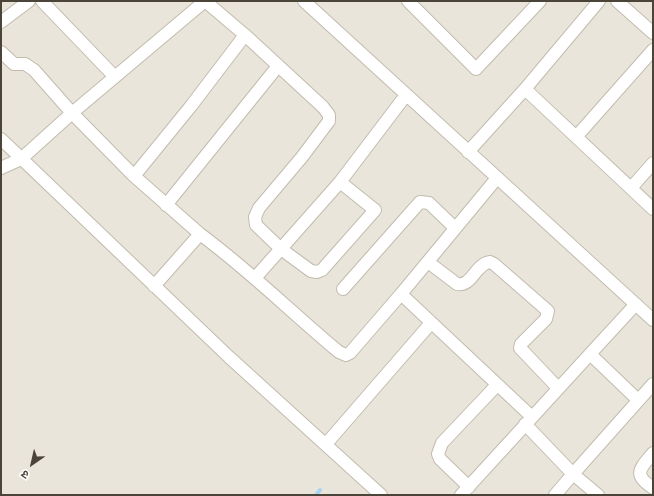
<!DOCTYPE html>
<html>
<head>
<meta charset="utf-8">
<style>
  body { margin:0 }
  #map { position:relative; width:654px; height:496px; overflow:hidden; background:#f6f3ec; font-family:"Nunito Sans","Noto Sans Devanagari",sans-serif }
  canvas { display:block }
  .frame { position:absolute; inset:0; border:2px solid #4b4439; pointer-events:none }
  .north { position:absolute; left:12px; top:444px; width:40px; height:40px; -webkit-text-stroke:3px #fff; paint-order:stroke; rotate:214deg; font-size:11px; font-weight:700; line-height:16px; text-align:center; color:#4b4439 }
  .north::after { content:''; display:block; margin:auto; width:14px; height:18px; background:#4b4439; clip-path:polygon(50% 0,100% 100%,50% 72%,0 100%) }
</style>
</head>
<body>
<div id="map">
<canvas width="654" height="496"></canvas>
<div class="frame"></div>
<div class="north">उ</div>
</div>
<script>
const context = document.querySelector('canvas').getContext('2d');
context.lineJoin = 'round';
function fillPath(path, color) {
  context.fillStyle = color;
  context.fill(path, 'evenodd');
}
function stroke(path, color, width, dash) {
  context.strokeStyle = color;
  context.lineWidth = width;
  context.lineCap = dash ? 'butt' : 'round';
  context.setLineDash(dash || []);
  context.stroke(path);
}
fillPath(new Path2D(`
  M1,1H653V495H1Z`), '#eae5da');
stroke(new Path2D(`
  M316,495L320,490`), '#a9d4f2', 4);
const minor = new Path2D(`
  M42,1L115,77
  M304,1L653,320
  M408,1L476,69L540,1
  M617,1L653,33
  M1,22L29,1
  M245,35L323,107L329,115V121L302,157L259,208L255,217L256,225L281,249L311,271L317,272L322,270L375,210L340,182
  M1,52L14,64H25L34,70L72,113L134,176L200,234L154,286
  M525,89L599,1
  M576,137L653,50
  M1,139L229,357L381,495
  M468,152L525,89L653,209
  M1,168L21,159L72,113L205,1
  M134,176L191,106L245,35L205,1
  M631,188L653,163
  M166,205L278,66
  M200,234C249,270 292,313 339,352L346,355L350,353L401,294L532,417
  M428,262L457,284C472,287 475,264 490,262L494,264L548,311L546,319L521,344L520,348L558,388
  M255,278L340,182L406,95
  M343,289L420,202L429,203L455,228
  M401,294L497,178
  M590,354L636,304
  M525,424L573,474L555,495
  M326,444L431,323
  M653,453C639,470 633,474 653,488
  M469,487L440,459L438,454L442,443L497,385
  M461,495L590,354L638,400
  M598,495L573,474L653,384`);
stroke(minor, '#c2bbae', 14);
stroke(minor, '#fff', 12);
</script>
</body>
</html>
